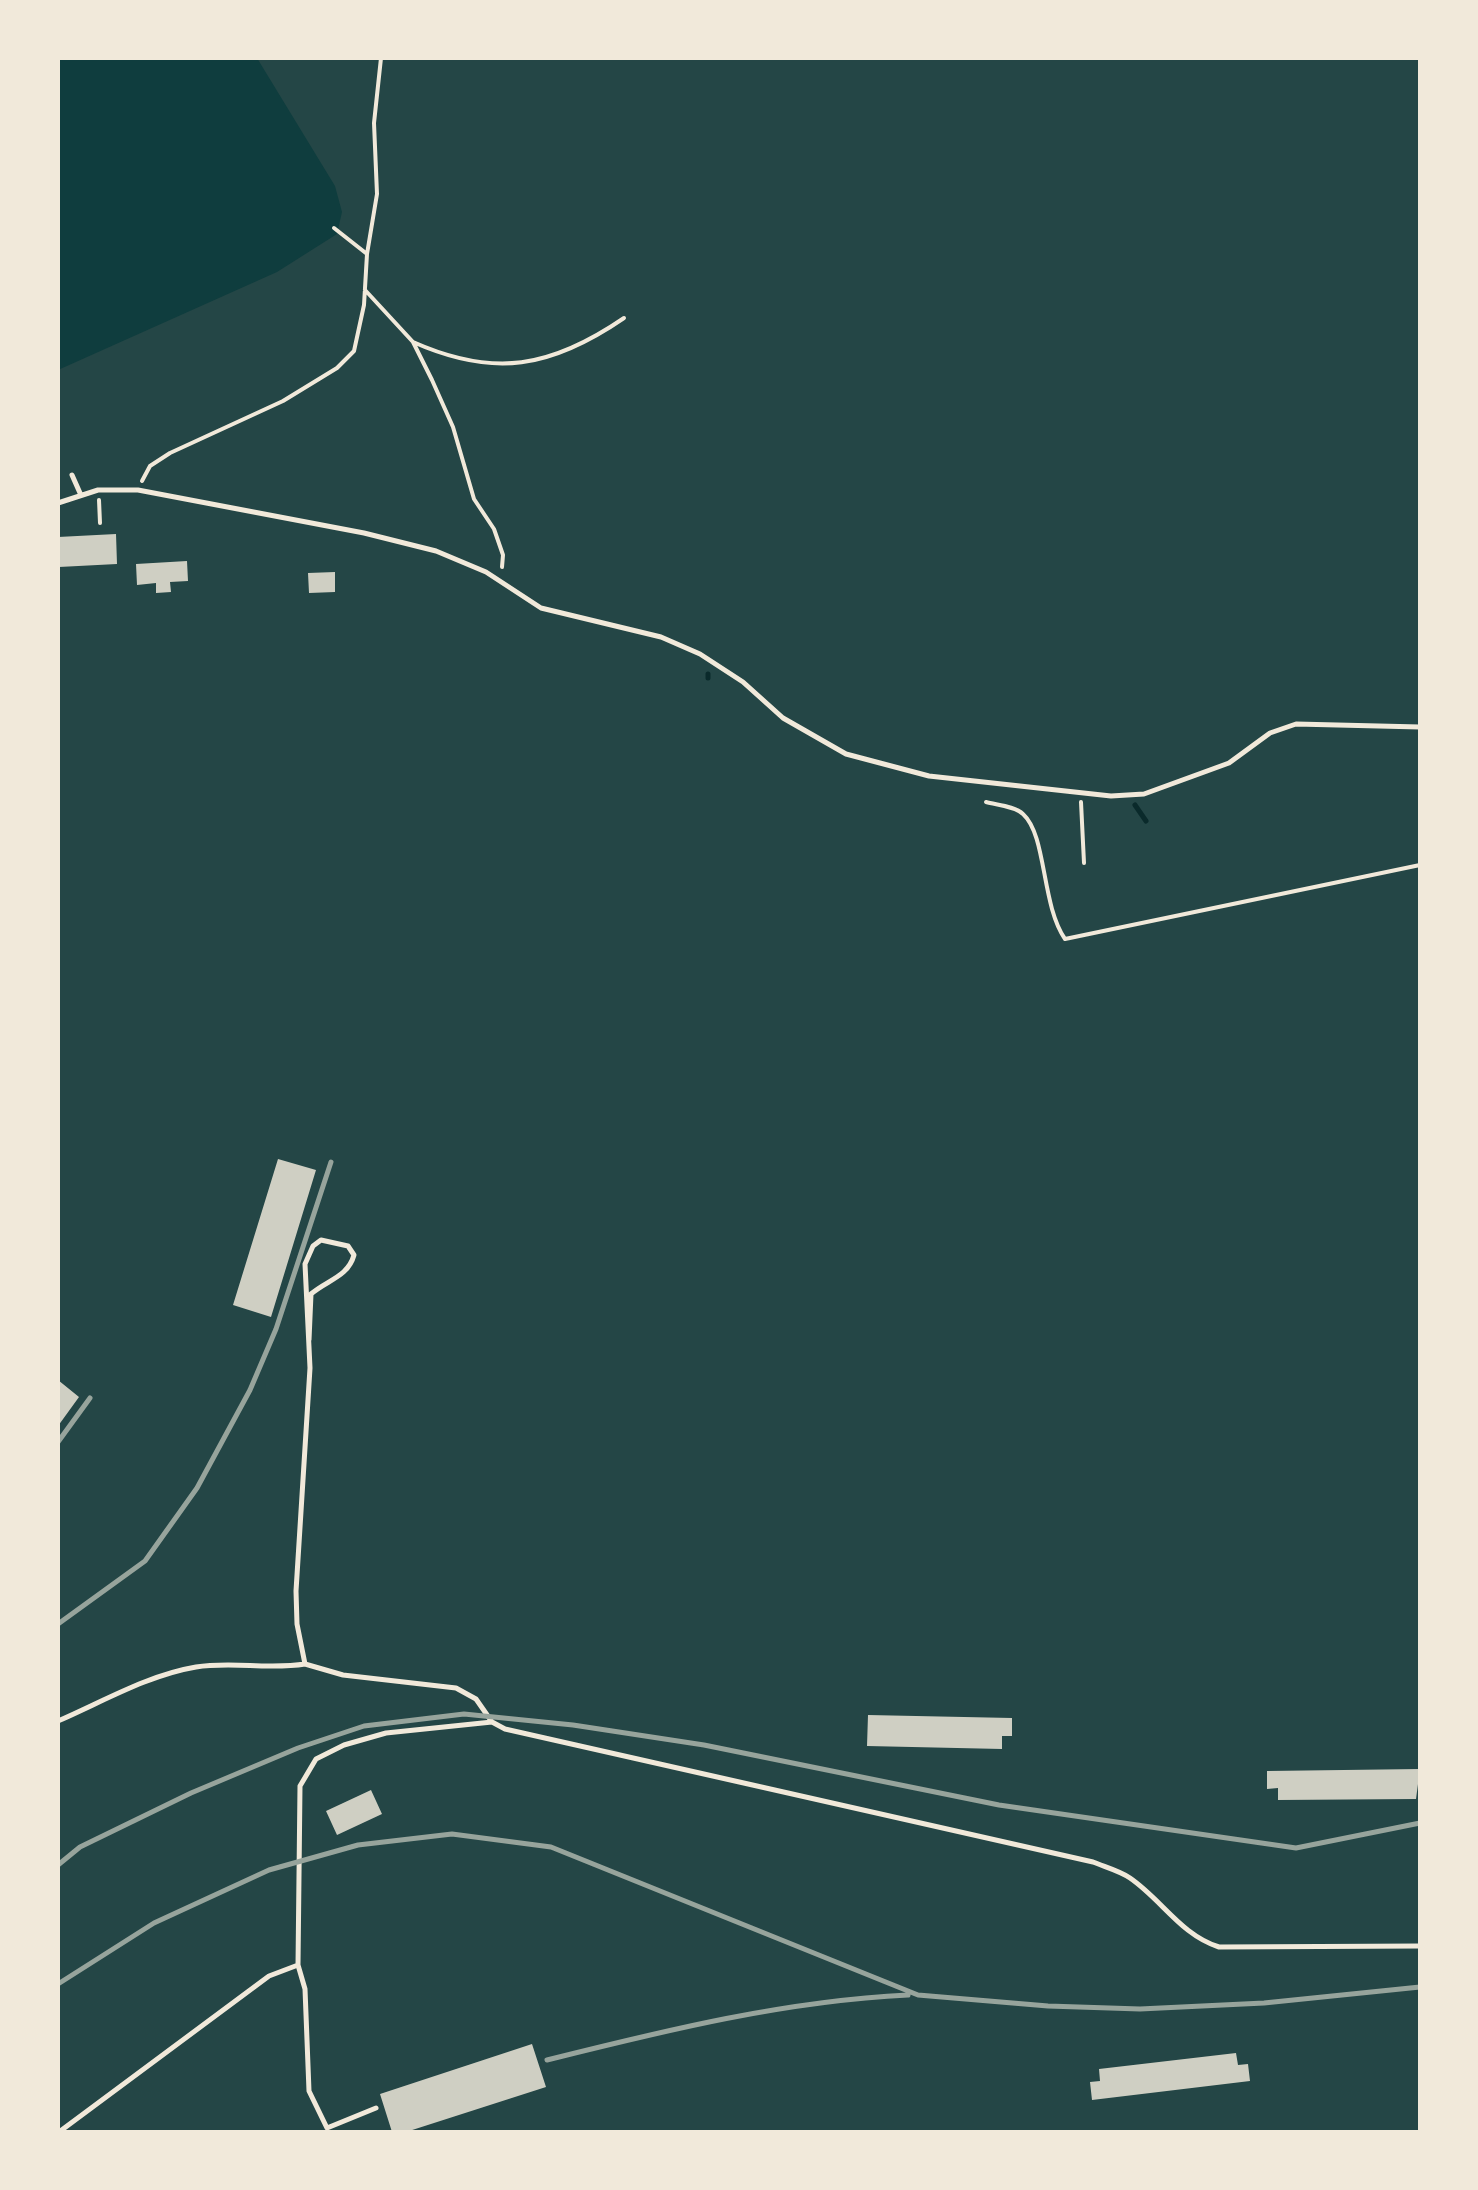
<!DOCTYPE html>
<html>
<head>
<meta charset="utf-8">
<style>
  body { margin:0 }
  #map { position:relative; width:1478px; height:2190px; overflow:hidden; background:#0f3d3e; font-family:Arial,sans-serif }
  canvas { display:block }
  .frame { position:absolute; inset:0; border:60px solid #f1e9da; pointer-events:none }
</style>
</head>
<body>
<div id="map">
<canvas width="1478" height="2190"></canvas>
<div class="frame"></div>
</div>
<script>
const context = document.querySelector('canvas').getContext('2d');
context.lineJoin = 'round';
function fillPath(path, color) {
  context.fillStyle = color;
  context.fill(path, 'evenodd');
}
function stroke(path, color, width, dash) {
  context.strokeStyle = color;
  context.lineWidth = width;
  context.lineCap = dash ? 'butt' : 'round';
  context.setLineDash(dash || []);
  context.stroke(path);
}
fillPath(new Path2D(`
  M257,58H1420V2132H58V370L277,272L337,234L342,212L335,186Z`), '#244646');
stroke(new Path2D(`
  M708,678V674
  M1135,805L1146,821`), '#0a2a2b', 5);
fillPath(new Path2D(`
  M116,534L117,564L59,567L58,537Z
  M187,561L188,581L170,582L171,592L156,593V583L137,585L136,564Z
  M335,572V592L309,593L308,573Z
  M278,1159L316,1170L271,1317L233,1305Z
  M58,1380L79,1397L58,1426Z
  M868,1715L1012,1718V1736H1002V1749L867,1746Z
  M1420,1769L1416,1799L1278,1800V1788L1267,1789V1771Z
  M371,1790L382,1814L337,1835L326,1811Z
  M532,2044L546,2087L406,2132H392L380,2094Z
  M1236,2053L1238,2065L1248,2064L1250,2081L1092,2100L1090,2082L1100,2081L1099,2069Z`), '#cfcfc3');
stroke(new Path2D(`
  M334,228L367,254
  M365,290L413,342L432,380L453,427L474,499L494,529L503,555L502,567
  M413,342C494,378 551,368 624,318
  M142,481L150,466L170,453L283,401L337,368L354,351L364,305L367,254L377,194L374,123L381,58
  M99,500L100,523
  M986,802C997,805 1015,806 1023,814C1047,836 1041,904 1065,939L1420,865
  M1081,802L1084,863`), '#f1e9da', 4);
stroke(new Path2D(`
  M72,475L80,493
  M58,503L98,490H138L364,533L436,551L486,572L541,608L661,637L700,654L743,682L783,718L846,754L929,776L1111,796L1144,794L1229,763L1270,733L1296,724L1420,727
  M309,1340L311,1294C327,1280 348,1277 354,1255L348,1246L321,1240L313,1246L305,1264L310,1368L296,1591L297,1624L305,1664L343,1675L456,1688L476,1699L492,1722
  M58,1721C102,1702 148,1675 196,1667C232,1661 268,1670 305,1664
  M376,2108L327,2128L309,2091L305,1989L298,1965L300,1786L316,1759L344,1745L386,1733L492,1722L505,1729L1093,1862C1105,1867 1120,1871 1130,1878C1162,1900 1181,1935 1219,1947L1420,1946
  M59,2132L269,1976L298,1965`), '#f1e9da', 5);
stroke(new Path2D(`
  M58,1442L90,1398
  M58,1624L145,1561L197,1488L250,1390L276,1329L331,1162
  M58,1865L80,1847L191,1793L298,1748L364,1726L464,1714L573,1725L704,1745L999,1805L1296,1848L1420,1823
  M58,1984L154,1923L269,1870L358,1845L452,1834L551,1847L918,1995L1048,2006L1140,2009L1264,2003L1420,1987
  M547,2060C667,2030 785,2001 908,1995`), '#97a49c', 5);
</script>
</body>
</html>
